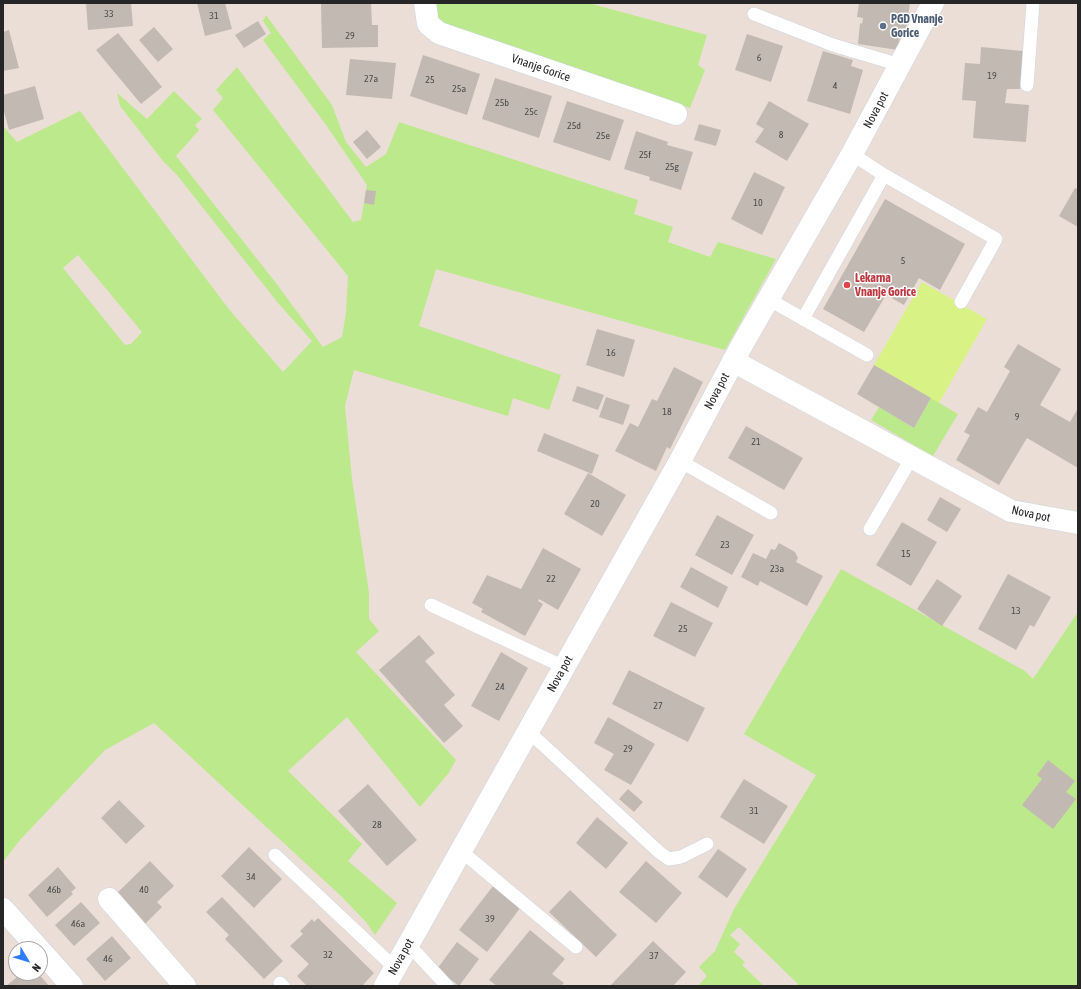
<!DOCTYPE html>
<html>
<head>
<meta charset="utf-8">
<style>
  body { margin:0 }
  #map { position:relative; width:1081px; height:989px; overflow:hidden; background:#ebded6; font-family:"Asap Condensed",sans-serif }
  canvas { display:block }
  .frame { position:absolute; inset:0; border:4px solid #262626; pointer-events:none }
  .north { position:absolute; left:8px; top:941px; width:40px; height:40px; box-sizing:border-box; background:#fff; border:1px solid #a8a8a8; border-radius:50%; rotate:128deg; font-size:11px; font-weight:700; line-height:16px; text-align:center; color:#262626 }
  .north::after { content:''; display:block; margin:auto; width:14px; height:18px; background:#2f7cff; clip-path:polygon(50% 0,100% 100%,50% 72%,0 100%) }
</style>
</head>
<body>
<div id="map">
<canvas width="1081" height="989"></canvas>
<div class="frame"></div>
<div class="north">N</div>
</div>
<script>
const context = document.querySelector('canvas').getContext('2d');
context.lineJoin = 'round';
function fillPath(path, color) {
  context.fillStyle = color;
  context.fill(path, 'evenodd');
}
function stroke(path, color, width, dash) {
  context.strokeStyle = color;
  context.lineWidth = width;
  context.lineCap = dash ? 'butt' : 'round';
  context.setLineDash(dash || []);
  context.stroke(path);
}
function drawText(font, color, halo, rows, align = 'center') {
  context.font = font + ' "Asap Condensed",sans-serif';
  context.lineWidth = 3;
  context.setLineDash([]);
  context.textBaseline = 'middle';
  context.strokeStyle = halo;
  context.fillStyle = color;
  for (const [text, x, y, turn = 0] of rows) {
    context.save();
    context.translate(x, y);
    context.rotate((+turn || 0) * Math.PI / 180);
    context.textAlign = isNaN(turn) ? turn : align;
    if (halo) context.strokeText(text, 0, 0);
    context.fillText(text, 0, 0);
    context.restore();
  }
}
fillPath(new Path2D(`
  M433,3H588L707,35L698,65L705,70L690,108L443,23L434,17Z
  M266,15L332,105L346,142L366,167L386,154L399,122L638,200L634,214L673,227L668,242L710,257L718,242L776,259L725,350L436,269L419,326L561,375L549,410L513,398L508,416L354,370L345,406L352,479L369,593V619L379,631L356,652L456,760L448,774L420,807L347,717L288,771L362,844L348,861L397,903L375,935L366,922L341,896L154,723L105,750L20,840L3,862V126L17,142L80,111L228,308L283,372L312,341L278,303L177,175L163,161L120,106L117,93L147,119L174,91L202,119L195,125L199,130L176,156L276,283L323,347L342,337L346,313L348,276L213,110L223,98L216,90L237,67L353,222L361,220L367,185L326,125L263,40L271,33L263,21ZM78,255L142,332L131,344L125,345L63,268Z
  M931,398L958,414L933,456L871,420L879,407L914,428Z
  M841,569L1025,671L1033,679L1078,612V986H796L798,984L739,927L730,935L740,944L734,952L745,962L742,965L764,986H698L707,976L699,967L715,951L734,909L816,775L744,734Z`), '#bce98b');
fillPath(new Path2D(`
  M922,282L987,319L939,403L874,365Z`), '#d8f285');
fillPath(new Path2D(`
  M86,3H131L133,26L88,30Z
  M197,3H225L232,29L205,36Z
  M321,3H371L372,25H378V47L322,48Z
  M859,3H910L906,29L901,28L898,50L858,44L860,23L862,24L863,18L857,17Z
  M258,21L266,34L244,48L235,35Z
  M154,27L173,49L158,62L139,40Z
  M9,30L19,68L3,71V32Z
  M118,33L162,87L141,104L96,50Z
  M747,34L783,46L771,82L735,70Z
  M981,47L1023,51L1020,89H1007L1005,103L1029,105L1026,142L973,138L976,101L962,100L965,63L980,64Z
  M823,51L853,60L851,66L863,70L850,114L807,101Z
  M423,55L480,74L467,115L410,96Z
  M350,59L396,63L392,99L346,95Z
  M495,78L552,96L539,138L482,119Z
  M35,86L44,119L9,130L3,108V95Z
  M567,101L624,120L610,161L553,142Z
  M769,101L809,124L787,161L755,142L764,129L756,124Z
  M699,124L721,130L716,146L694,140Z
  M367,130L381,147L367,159L353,142Z
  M636,131L668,142L667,145L693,152L681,190L649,180L650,177L624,169Z
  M754,172L785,187L762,235L731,219Z
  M1075,188L1078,189V227L1059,216Z
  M366,190L376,191L374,205L364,203Z
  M885,199L965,244L940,290L919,278L904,305L886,295L864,332L823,309Z
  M597,329L635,340L624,377L586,365Z
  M1018,344L1061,369L1040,405L1070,422L1078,408V468L1027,438L999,485L956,460L970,435L964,432L978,407L987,412L1010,371L1004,367Z
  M874,365L931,398L914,428L857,394Z
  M674,367L703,382L670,449L667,447L656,471L615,451L630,423L638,427L652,399L657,401Z
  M577,386L604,395L598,410L572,401Z
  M606,397L630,405L623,425L599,417Z
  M746,426L803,458L784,490L728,458Z
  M544,433L599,455L592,474L537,451Z
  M588,473L626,495L602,536L564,514Z
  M940,497L961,509L947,532L927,520Z
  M717,515L754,535L732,575L695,555Z
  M902,522L937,542L911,586L876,565Z
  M779,543L795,552L798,558L796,562L823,576L807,606L760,581L758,586L741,577L753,553L766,559L771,549L775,550Z
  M543,548L581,569L558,610L539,599L538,601L543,604L525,636L481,612L483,609L472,603L487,575L521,589Z
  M691,567L728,587L718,608L680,587Z
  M1008,574L1051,597L1034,627L1030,625L1016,650L978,629Z
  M937,579L962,596L942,626L917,609Z
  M671,602L713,623L695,657L653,636Z
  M419,635L435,653L425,661L455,695L444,705L463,726L444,743L379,670Z
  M501,652L528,668L499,721L471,706Z
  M629,670L705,708L688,742L612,704Z
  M608,717L655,744L631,785L604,770L614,754L594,743Z
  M1048,760L1075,781L1066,792L1076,799L1053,829L1022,805L1042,779L1037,775Z
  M744,779L788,806L764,844L720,817Z
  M368,784L417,840L387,866L338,811Z
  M628,789L643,802L634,812L619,799Z
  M119,800L145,826L126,844L101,818Z
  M597,817L628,843L606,869L576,843Z
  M249,847L282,879L254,908L221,876Z
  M718,849L747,869L727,898L698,877Z
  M150,861L174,886L157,902L162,907L144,925L115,895Z
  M646,861L682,893L656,923L619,892Z
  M58,867L76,888L71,892L73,894L47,917L28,895Z
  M493,886L521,907L487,952L459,930Z
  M570,890L617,935L596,957L549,912Z
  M222,897L283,961L264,979L225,939L229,935L206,912Z
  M81,902L100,923L74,946L55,925Z
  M318,918L374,973L362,986H307L297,976L309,964L290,946L303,934L300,931L312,919L314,922Z
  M530,930L565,959L552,974L564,983L561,986H497L489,980Z
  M112,936L131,958L105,981L86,959Z
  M653,941L686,972L673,986H610Z
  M457,942L479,959L459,986L437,969Z
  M22,973H38L49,986H6Z`), '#c2bab2');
const service = new Path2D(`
  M754,14L833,45L900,65
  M1027,85L1033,3
  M852,154L884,175L996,239L961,302
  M768,299L867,355
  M803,319L884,175
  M680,461L771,513
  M870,529L911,459
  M431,605L564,667
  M528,731L659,852L669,859L681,857L707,844
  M461,851L576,947
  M275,855L395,968
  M408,944L447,986
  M280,983L283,986`);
const minor = new Path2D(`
  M425,3L428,24L439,33L676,114
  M733,361L1011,511L1078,523
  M109,899L185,986
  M3,909L39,949
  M40,950L72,986`);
const tertiary = new Path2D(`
  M385,986L680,461L743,343L852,154L933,3`);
stroke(service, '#cbd4e2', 14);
stroke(minor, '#cbd4e2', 23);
stroke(tertiary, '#cbd4e2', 23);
stroke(service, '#fff', 13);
stroke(minor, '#fff', 22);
stroke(tertiary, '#fff', 22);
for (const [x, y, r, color] of [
  [883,26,4,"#5c6f8a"],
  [847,285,4,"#e0444e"]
]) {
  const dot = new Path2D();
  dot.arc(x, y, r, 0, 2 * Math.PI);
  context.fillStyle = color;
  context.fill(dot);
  stroke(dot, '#fff', 1.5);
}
drawText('10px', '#4d4b49', null, [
  ["33",109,14],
  ["31",214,16],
  ["29",350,36],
  ["6",759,58],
  ["19",992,76],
  ["27a",371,79],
  ["25",430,80],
  ["4",835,86],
  ["25a",459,89],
  ["25b",502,103],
  ["25c",531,112],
  ["25d",574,126],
  ["8",781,135],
  ["25e",603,136],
  ["25f",645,155],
  ["25g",672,167],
  ["10",758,203],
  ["5",903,261],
  ["16",611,353],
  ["18",667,412],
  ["9",1017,417],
  ["21",756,442],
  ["20",595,504],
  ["23",725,545],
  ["15",906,554],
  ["23a",777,569],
  ["22",551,579],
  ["13",1016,611],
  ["25",683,629],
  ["24",500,687],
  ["27",658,706],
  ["29",628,749],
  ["31",754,811],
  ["28",377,825],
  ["34",251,877],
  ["46b",54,890],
  ["40",144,890],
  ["39",490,919],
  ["46a",78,924],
  ["32",328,955],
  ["37",654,956],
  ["46",108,959]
]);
drawText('bold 12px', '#4e5e75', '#fff', [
  ["PGD Vnanje",891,19],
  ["Gorice",891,33]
], 'left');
drawText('12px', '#262626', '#fff', [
  ["Vnanje Gorice",541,68,19],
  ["Nova pot",876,110,-62],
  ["Nova pot",717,391,-62],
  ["Nova pot",1031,514,12],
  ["Nova pot",560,674,-61],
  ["Nova pot",401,957,-61]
]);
drawText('bold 12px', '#be3a42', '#fff', [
  ["Lekarna",855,278],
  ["Vnanje Gorice",855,292]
], 'left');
</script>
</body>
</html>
